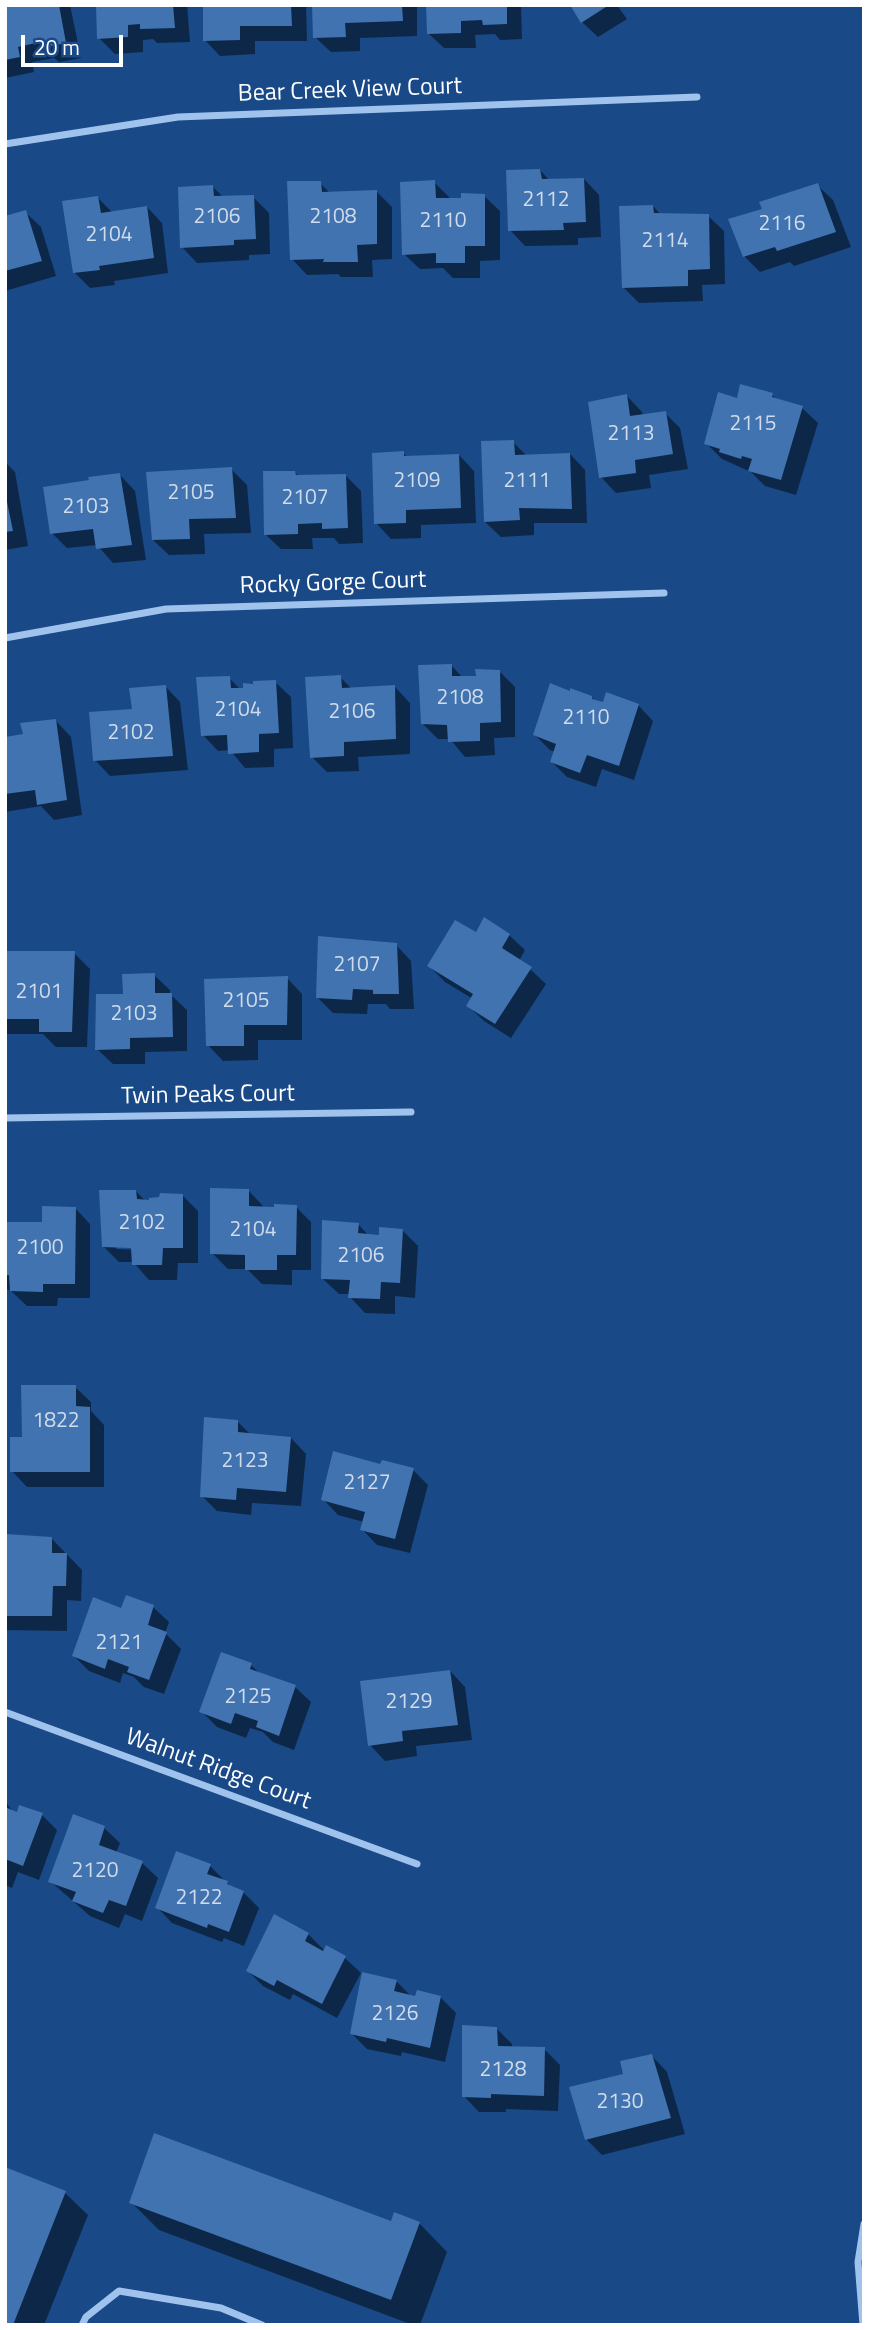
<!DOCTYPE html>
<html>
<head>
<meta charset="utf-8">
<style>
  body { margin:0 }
  #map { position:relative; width:869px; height:2330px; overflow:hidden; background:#194987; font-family:"Titillium Web",sans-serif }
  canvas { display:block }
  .frame { position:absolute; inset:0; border:7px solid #fff; pointer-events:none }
  .scale { position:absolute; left:21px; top:35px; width:102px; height:32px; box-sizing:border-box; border:4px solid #fff; border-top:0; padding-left:9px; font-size:21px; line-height:24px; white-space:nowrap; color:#fff; -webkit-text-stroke:5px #194987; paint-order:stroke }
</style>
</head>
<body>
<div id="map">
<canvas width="869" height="2330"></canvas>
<div class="frame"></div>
<div class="scale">20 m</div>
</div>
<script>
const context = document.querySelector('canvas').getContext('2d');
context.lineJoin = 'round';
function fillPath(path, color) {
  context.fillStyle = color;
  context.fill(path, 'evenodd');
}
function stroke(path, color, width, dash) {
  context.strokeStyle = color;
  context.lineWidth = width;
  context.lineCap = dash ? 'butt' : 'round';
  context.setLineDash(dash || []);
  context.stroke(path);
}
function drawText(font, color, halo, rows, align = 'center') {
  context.font = font + ' "Titillium Web",sans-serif';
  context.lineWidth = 7;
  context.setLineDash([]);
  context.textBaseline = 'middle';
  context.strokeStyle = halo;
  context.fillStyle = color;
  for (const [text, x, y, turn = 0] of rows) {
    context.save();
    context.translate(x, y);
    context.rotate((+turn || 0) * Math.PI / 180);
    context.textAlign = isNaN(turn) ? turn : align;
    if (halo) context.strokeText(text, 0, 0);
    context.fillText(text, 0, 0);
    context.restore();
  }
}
fillPath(new Path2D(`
  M5,5H70L81,58L59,62L54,58L32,62L34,72L5,78Z
  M97,5H187L190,42L157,43L153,39L143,40V52L115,54L99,38Z
  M204,5H306L307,41H255V54L220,56L205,40Z
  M314,5H417V36L360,38V51L331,52L315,37Z
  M428,5H521L522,39L500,40L495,34L475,35L476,48H444L428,33Z
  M572,5H617L627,19L598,37L582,22Z
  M540,170L550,181L584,179L599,195L601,237L578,238V245L525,246L510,230Z
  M434,182L449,197L450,200L484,196L500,211V260L480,261V278H453L443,268L420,269L404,254Z
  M320,183L330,193L377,192L392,207V259L372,260L373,277H341L338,274L307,275L292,259Z
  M817,185L833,200L851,247L794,266L790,262L760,272L744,256L764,210Z
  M213,187L224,198L253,197L269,213L270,254L249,255V260L197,263L182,247Z
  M98,198L113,213L147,207L162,223L168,273L114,281L115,285L90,288L74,272Z
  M653,206L661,215L708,216L724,231L725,284L702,285L703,301L639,303L623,287Z
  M25,212L41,227L56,276L5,291V223Z
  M772,395L777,400L802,408L818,423L796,495L765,486L751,472L722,459L706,443L738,400Z
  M627,396L642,412L643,416L665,413L680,428L688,469L649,475L651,488L616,493L601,477Z
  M513,442L527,456L570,454L585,470L587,523H534V535L501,537L485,522Z
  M403,453L408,458L459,455L474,471L476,523L421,525V538L391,539L376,523Z
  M5,462L15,472L28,546L5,550Z
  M231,469L247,485L251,533L204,534L205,554L169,555L153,540Z
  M295,472L299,477L345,475L361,491L363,543L339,544L334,538H312L313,549H281L265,534Z
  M120,475L135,491L146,560L113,563L97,545L67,548L52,533Z
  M452,666L463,678H478L499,671L515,687V737L494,738L495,755L465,757L450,739H438L423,724Z
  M340,677L352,689L395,687L410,703V754L358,757L359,771L327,772L312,757Z
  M229,678L241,690L275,682L291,697L293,748L274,749V767L245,768L230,750L218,751L203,735Z
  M165,686L180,702L188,770L110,776L95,760L134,710Z
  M571,694L591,697L596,702L638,705L653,721L634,780L602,769L596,787L567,777L552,762L555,752L550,750L535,735Z
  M56,721L71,737L82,815L54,820L41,806L5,812V739L25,736Z
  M476,935H509L525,950L519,961L530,969L546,984L511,1038L484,1021L468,1006L473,999L445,982L429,966Z
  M396,945L411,961L414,1009H390L386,1004H368L367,1014L333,1013L318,998Z
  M74,953L90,969L87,1047H56L43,1034H5V969Z
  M154,975L170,990V994L187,1010V1051L145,1052V1064H113L97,1049L125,995Z
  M287,978L302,994V1040H258V1060L223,1061L208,1045Z
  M248,1190L263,1206V1209L296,1207L311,1222V1270H292V1285L262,1284L247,1269H228L212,1253Z
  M136,1191L146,1202L182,1195L198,1211V1263H178L177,1280H149L133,1262H119L103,1246ZM116,1246L140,1247V1250L116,1249Z
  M75,1208L90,1224V1298H58L57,1306H27L11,1291L5,1288V1223L44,1224Z
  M358,1224L369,1236L381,1237L402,1230L418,1246L415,1298L395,1296V1314L365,1313L350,1297V1294H339L323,1279Z
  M75,1387L91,1402V1411L104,1425V1487H27L12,1471L24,1438Z
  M237,1421L251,1435L291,1438L306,1454L301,1506L252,1503L251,1515L217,1511L202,1496Z
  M381,1466L413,1470L428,1485L410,1553L377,1545L362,1529L364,1522L338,1515L323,1499Z
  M52,1539L82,1570L81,1601L67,1600V1631L5,1630V1581Z
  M153,1607L169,1622L165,1633L181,1649L164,1694L144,1687L134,1677L123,1673L120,1683L89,1671L74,1656L123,1610Z
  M251,1665L261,1675L295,1687L311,1702L294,1750L273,1742L263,1732L250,1728L246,1738L217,1727L201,1711Z
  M450,1671L465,1687L472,1740L416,1746L417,1756L385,1761L370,1745Z
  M5,1801L14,1813L42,1815L57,1830L39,1880L18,1872L12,1888L5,1885Z
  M104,1828L120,1843L116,1853L142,1863L158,1878L142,1921L125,1914L119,1928L90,1916L50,1881Z
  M210,1866L232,1888L243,1892L259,1908L244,1946L224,1938L222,1942L172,1923L157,1907Z
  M308,1934L325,1951L326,1947L345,1958L361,1973L337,2018L293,1994L290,2000L263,1986L248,1971Z
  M396,1981L411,1996L440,1997L456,2013L445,2062L402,2052L401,2056L367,2049L351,2033Z
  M496,2028L512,2044V2048L544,2049L560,2065L558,2111L506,2109V2112H479L464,2096Z
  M652,2056L667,2072L685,2134L602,2155L586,2139L625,2076Z
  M65,2193L88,2215L44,2325H5Z
  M131,2202L392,2223H419L447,2252L420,2325H413L159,2230Z`), '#0007');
fillPath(new Path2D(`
  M5,5H59L66,43L41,48L40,42L18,47L20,57L5,60Z
  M96,5H173L175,28L140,29V24L128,25V37L97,39Z
  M203,5H291L292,26H240V40L203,41Z
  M312,5H402L403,21L345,23L346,37L313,38Z
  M426,5H507V24L483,25L482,20L461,21V33L427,34Z
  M570,5H609L581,23Z
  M540,169L542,179L584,178L586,222L563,223L564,230L508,231L506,170Z
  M435,180L436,198H461V193L485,194V246H465V263H436V253L402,255L400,182Z
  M287,181H321L322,192L377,190V244L357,245L358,262H323L324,259L290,260Z
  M818,183L836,232L777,251L775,247L743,257L728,219L762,209L759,202Z
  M213,185L214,196L254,195L256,239L234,240V245L180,248L178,187Z
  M98,196L101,213L147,206L154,258L99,266L100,270L73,273L62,201Z
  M653,205L654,213L709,214L710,269L688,270V286L622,288L619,206Z
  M26,210L42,261L5,271V216Z
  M740,384L773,393L772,397L803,406L781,480L748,471L752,459L742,456L741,459L719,452L720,449L704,444L718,392L737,398Z
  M627,394L630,416L666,411L673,454L635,460L636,473L599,478L588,402Z
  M514,440L515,455L570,453L572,509L519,508L520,520L484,522L481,441Z
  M404,451V456L459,454L461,508L406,510V523L374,524L372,453Z
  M232,467L236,518L189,519L190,539L152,540L146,472Z
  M263,471H295L296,475L346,474L348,528L322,529V523L298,524V534L264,535Z
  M120,473L132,545L96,549L93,529L50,534L43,487L89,480L88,477Z
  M5,492L13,531L5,532Z
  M452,664V676H476L475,669L500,670L501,722L480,723V741L448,742L447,725L421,724L418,665Z
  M341,675L342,688L395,685L396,739L344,742V756L310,758L305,677Z
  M230,676L231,688H243V683L253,684V681L276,680L279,733L259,734V752L228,754L227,735L201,736L196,677Z
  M550,683L570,691V688L592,696V699L603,702L606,692L639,704L619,766L587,755L580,773L550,762L556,744L533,735Z
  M166,685L173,756L93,761L89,712L132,709L129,688Z
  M56,719L67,800L37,805L35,790L5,794V737L23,734L20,723Z
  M484,917L510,934L502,948L532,967L495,1024L466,1006L473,994L427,966L455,920L476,932Z
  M318,936L397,943L399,994H373V990L353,989L352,1000L316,998Z
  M5,951H75L72,1032H39V1019H5Z
  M155,973V993H172L173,1037L130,1038V1049L95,1050L96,994H123L122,974Z
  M288,976L287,1025H244V1046H206L204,979Z
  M210,1188L249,1189V1206L274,1207V1204L297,1205L296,1255H277V1270H245V1255L210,1254Z
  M99,1190H136L137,1199L149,1200V1198L159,1197L160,1193L183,1194V1248H163L162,1265H132L131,1248L102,1247Z
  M42,1206L76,1207L75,1284H43V1292L10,1291L9,1275H5V1222H42Z
  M322,1220L359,1223L358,1233L379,1235V1227L403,1229L400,1283L381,1282L380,1299L348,1298L350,1280L321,1279Z
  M21,1385H76V1406L90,1407V1472H10V1437H22Z
  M204,1417L238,1420V1432L291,1437L286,1492L237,1488L236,1500L200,1497Z
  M333,1451L380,1464L382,1460L414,1468L395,1539L360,1530L365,1512L321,1500Z
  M5,1534L52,1537V1553H67L66,1586H53L52,1616H5Z
  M126,1595L154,1605L148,1625L167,1632L149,1680L127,1672L129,1667L108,1659L105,1669L72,1656L93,1597L121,1608Z
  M221,1652L252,1663L250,1669L296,1685L279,1736L256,1727L258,1721L235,1713L231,1724L199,1712Z
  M450,1670L458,1725L402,1731L403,1741L368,1746L360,1681Z
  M19,1805L43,1813L23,1866L5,1859V1807L17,1812Z
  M73,1814L105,1826L99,1845L143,1861L126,1906L109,1900L103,1913L72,1901L76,1892L48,1882Z
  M176,1851L211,1864L207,1874L228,1881L227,1884L244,1891L229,1932L208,1924L207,1928L155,1908Z
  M274,1914L309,1933L305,1941L323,1951L326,1945L346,1956L322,2004L277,1980L274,1986L246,1971Z
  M362,1972L397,1980L394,1991L415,1996L417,1990L441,1996L430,2048L387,2038L386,2042L350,2034Z
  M462,2025L497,2027L498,2046L545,2047L544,2096L491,2094V2098L462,2097Z
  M652,2054L671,2118L585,2140L569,2087L623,2074L620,2061Z
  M154,2133L391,2221L394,2212L420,2222L391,2300L129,2203Z
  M5,2167L66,2191L13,2325H5Z`), '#4173b0');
stroke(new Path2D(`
  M5,144L178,117L697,97
  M5,638L166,609L664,593
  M5,1118L411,1112
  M5,1712L417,1864
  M82,2325L86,2317L119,2291L221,2308L262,2325
  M863,2325L858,2262L864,2224`), '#a0c3ed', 7);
drawText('21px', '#d0dceb', null, [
  ["2112",546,201],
  ["2106",217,218],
  ["2108",333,218],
  ["2110",443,222],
  ["2116",782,225],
  ["2104",109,236],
  ["2114",665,242],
  ["2115",753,425],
  ["2113",631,435],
  ["2109",417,482],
  ["2111",527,482],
  ["2105",191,494],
  ["2107",305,499],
  ["2103",86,508],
  ["2108",460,699],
  ["2104",238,711],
  ["2106",352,713],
  ["2110",586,719],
  ["2102",131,734],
  ["2107",357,966],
  ["2101",39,993],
  ["2105",246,1002],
  ["2103",134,1015],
  ["2102",142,1224],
  ["2104",253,1231],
  ["2100",40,1249],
  ["2106",361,1257],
  ["1822",56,1422],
  ["2123",245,1462],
  ["2127",367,1484],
  ["2121",119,1644],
  ["2125",248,1698],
  ["2129",409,1703],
  ["2120",95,1872],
  ["2122",199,1899],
  ["2126",395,2015],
  ["2128",503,2071],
  ["2130",620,2103]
]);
drawText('24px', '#fff', '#194987', [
  ["Bear Creek View Court",350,91,-2],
  ["Rocky Gorge Court",333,584,-2],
  ["Twin Peaks Court",208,1096,-1],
  ["Walnut Ridge Court",218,1770,20]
]);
</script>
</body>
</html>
